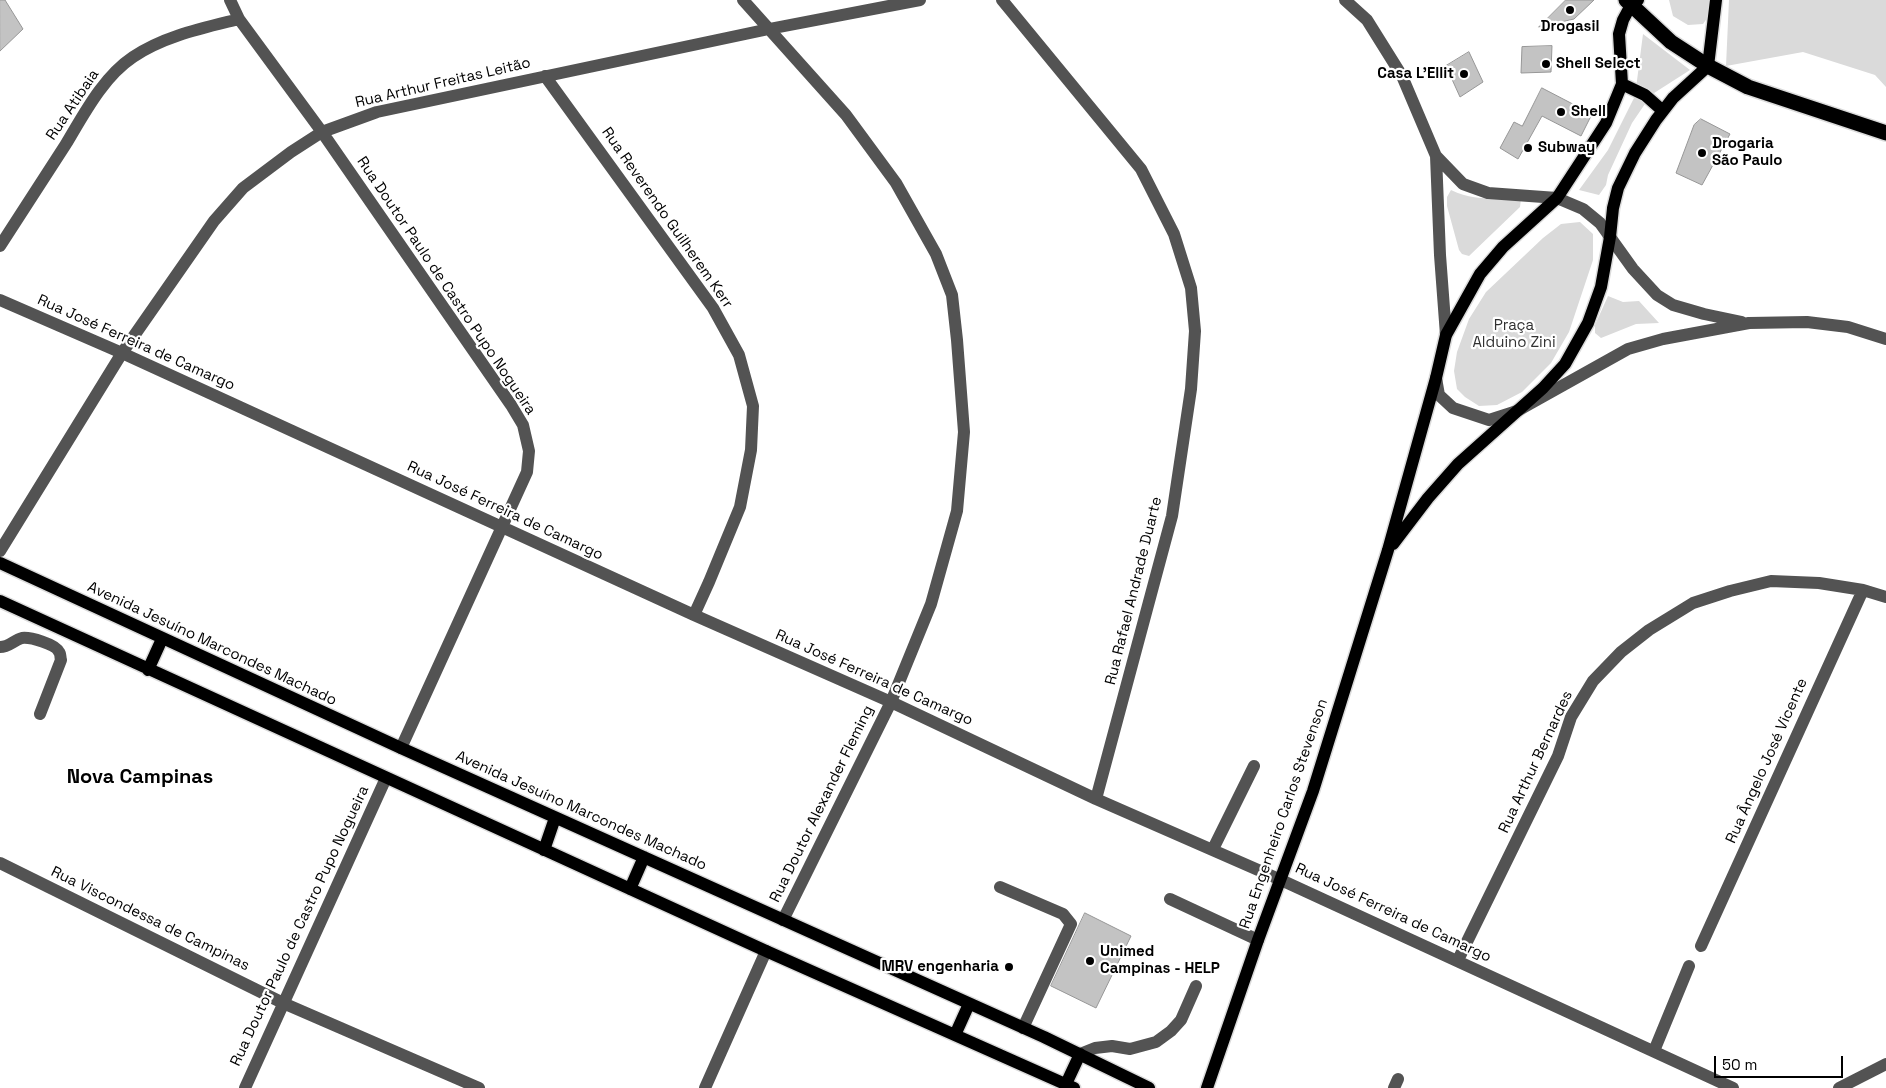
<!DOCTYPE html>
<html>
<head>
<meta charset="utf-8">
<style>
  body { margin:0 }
  #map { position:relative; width:1886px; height:1088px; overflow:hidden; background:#fff; font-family:"Space Grotesk",sans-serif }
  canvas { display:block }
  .scale { position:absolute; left:1714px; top:1056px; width:129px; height:22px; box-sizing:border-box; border:2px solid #000; border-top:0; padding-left:6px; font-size:15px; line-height:18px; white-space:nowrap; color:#000; -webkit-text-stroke:4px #fff; paint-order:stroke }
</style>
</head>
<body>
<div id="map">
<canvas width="1886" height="1088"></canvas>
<div class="scale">50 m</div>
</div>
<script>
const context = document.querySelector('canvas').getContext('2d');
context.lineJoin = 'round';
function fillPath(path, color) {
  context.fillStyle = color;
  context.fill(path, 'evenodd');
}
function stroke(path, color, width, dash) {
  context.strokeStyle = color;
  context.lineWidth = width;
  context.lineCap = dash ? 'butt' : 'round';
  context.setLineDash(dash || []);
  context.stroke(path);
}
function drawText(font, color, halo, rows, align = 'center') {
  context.font = font + ' "Space Grotesk",sans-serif';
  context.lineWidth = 4.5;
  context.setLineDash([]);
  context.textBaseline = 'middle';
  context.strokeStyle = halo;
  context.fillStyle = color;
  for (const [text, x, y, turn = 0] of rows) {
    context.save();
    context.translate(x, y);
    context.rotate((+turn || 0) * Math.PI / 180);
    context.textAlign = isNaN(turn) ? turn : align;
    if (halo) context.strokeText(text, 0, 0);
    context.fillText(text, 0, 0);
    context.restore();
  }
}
fillPath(new Path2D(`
  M1669,0H1712L1708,17L1703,24L1688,25L1673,16Z
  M1729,0H1886V87L1875,75L1803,52L1726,66Z
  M1643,34L1690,70L1651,95L1632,123L1608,175L1606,185L1599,195L1579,190L1608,150L1635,96Z
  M1451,190C1476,202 1495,197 1521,199L1520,207L1469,256L1462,254L1459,250L1447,206V197Z
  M1580,222L1593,234V260L1569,332L1551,363L1522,392L1497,405L1479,406L1465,397L1457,389L1454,371L1457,352L1469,319L1486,292L1543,238L1561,224Z
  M1608,296L1623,302L1639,301L1659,323L1636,324L1601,338L1595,333V325Z`), '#dadada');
const building = new Path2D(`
  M0,0H5L23,29L0,51Z
  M1566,0H1594L1574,19L1539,27Z
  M1552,46L1551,72L1521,73L1522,47Z
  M1469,52L1483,82L1460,97L1446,66Z
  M1542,88L1592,114L1581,136L1542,116L1518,159L1500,148L1514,122L1522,126Z
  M1701,119L1730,134L1702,185L1676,173L1694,125Z
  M1085,913L1131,936L1096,1008L1051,986Z`);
fillPath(building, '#c3c3c3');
stroke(building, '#979797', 1);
const major = new Path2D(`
  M1622,84L1645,95L1663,111
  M1393,544L1428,498L1458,464L1543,388L1565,364L1588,323L1601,287L1610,237L1613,208L1618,188L1635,153L1656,120L1673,98L1708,66L1716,0
  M0,563L401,748L1044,1037L1149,1088
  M0,601L766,951L1074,1088
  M148,670L162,639
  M544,850L555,818
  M630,889L644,857
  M955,1035L969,1004
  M1066,1084L1080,1054
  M1207,1088L1258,940L1313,791L1388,550L1436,378L1446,335L1480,274L1503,247L1557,198L1606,123L1622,84L1619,34L1623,20L1631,5L1638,0`);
const highway = new Path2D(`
  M1626,0L1671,42L1708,66L1748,87L1886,133`);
stroke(major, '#dbdbdb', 15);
stroke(highway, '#dbdbdb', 18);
stroke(new Path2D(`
  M230,0L239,19L322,132L511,405L523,425L529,451L527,472L401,748
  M743,0L846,115L896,183L936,254L952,295L957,340L964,432L957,511L931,604L891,702L783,920
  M1002,0L1141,169L1174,234L1191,288L1195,331L1191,389L1172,516L1096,799
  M1345,0L1367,20L1402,76L1436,156L1440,255L1446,335
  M545,76L713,308L739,355L753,406L751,450L740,507L709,582L694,615
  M1436,156L1463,184L1488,193L1557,198L1583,209L1600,223L1633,269L1657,295L1673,305L1704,314L1742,322
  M0,246C22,212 44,178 66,144C84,114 103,77 133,57C164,36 203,28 239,19
  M0,300L122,353L694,615L891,702L1096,799L1281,880L1733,1088
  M1436,378L1439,395L1453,408L1489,420L1517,411L1628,349L1663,339L1749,323L1807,322L1848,327L1886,339
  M0,551L122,353L214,221L243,188L291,152L322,132L377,112L769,29L920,0
  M0,647C9,647 14,640 22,638C30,637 56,644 59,652C61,654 60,657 61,660L40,714
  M1213,849L1254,766
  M0,863L283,1003L479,1088
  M1000,887L1063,914L1071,924L1023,1028
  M1170,899L1258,940
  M1701,946L1863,590
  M1458,960L1558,756L1571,717L1593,681L1621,652L1649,630L1693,603L1730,591L1771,581L1819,583L1863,590L1886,597
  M1654,1051L1689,966
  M1080,1054L1095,1048L1112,1046L1130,1049L1156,1042L1171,1031L1181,1020L1196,986
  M245,1088L386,778
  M705,1088L766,951
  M1394,1088L1398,1079
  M1839,1088L1886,1064`), '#535353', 12);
stroke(major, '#000', 12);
stroke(highway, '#000', 15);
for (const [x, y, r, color] of [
  [1570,10,5,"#000"],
  [1546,64,5,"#000"],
  [1464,74,5,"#000"],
  [1561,112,5,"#000"],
  [1528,148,5,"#000"],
  [1702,153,5,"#000"],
  [1090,961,5,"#000"],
  [1009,967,5,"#000"]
]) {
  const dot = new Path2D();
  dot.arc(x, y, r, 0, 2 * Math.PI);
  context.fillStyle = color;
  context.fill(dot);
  stroke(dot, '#fff', 2);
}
drawText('bold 15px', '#000', '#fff', [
  ["Drogasil",1570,27,"center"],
  ["Shell Select",1556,64],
  ["Casa L'Ellit",1454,74,"right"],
  ["Shell",1571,112],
  ["Drogaria",1712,144],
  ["São Paulo",1712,161],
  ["Subway",1538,148],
  ["Unimed",1100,952],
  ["Campinas - HELP",1100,969],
  ["MRV engenharia",999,967,"right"]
], 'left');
drawText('15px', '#000', '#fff', [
  ["Rua Arthur Freitas Leitão",443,83,-13],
  ["Rua Atibaia",73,105,-56],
  ["Rua Reverendo Guilherem Kerr",667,218,55],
  ["Rua Doutor Paulo de Castro Pupo Nogueira",446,286,56],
  ["Rua José Ferreira de Camargo",136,343,24],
  ["Rua José Ferreira de Camargo",505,511,25],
  ["Rua Rafael Andrade Duarte",1134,591,-76],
  ["Avenida Jesuíno Marcondes Machado",212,644,25],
  ["Rua José Ferreira de Camargo",874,678,24],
  ["Rua Ângelo José Vicente",1767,761,-66],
  ["Rua Arthur Bernardes",1536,762,-65],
  ["Rua Doutor Alexander Fleming",822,804,-64],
  ["Avenida Jesuíno Marcondes Machado",581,811,24],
  ["Rua Engenheiro Carlos Stevenson",1284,814,-71],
  ["Rua José Ferreira de Camargo",1393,913,25],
  ["Rua Viscondessa de Campinas",150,919,26],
  ["Rua Doutor Paulo de Castro Pupo Nogueira",300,926,-65]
]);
drawText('15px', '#313131', '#fff', [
  ["Praça",1514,326],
  ["Alduino Zini",1514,343]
]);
drawText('bold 20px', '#000', '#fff', [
  ["Nova Campinas",140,778]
]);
</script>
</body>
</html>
